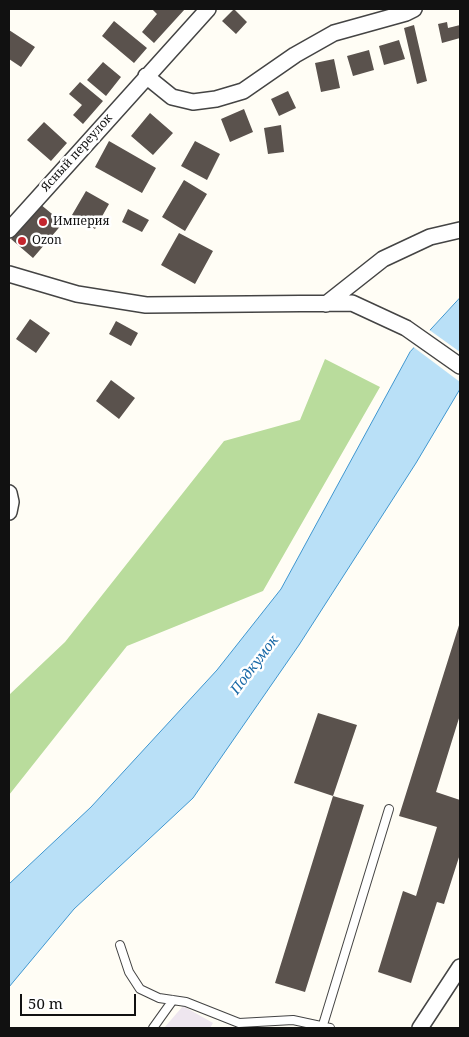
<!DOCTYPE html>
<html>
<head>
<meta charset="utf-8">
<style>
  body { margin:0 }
  #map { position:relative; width:469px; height:1037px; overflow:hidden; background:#fffdf5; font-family:"Noto Serif",serif }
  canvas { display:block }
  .frame { position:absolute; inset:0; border:10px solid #111; pointer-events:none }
  .scale { position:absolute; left:20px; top:994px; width:116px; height:22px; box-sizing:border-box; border:2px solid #111; border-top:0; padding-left:6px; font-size:15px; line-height:18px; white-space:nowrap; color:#111; -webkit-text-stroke:4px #fff; paint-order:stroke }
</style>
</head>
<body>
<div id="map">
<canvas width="469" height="1037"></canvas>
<div class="frame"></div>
<div class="scale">50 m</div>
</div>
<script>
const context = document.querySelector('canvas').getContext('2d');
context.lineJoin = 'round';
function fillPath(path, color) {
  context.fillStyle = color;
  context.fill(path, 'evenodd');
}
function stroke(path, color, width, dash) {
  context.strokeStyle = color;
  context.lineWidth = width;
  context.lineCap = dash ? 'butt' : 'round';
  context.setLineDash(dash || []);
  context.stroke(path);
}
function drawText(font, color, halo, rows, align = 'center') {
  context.font = font + ' "Noto Serif",serif';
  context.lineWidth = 5;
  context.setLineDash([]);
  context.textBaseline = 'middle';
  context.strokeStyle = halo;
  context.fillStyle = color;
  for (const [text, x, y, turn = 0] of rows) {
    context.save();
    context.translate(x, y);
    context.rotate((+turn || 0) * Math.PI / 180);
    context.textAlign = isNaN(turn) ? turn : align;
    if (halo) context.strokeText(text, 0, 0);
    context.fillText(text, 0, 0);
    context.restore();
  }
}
fillPath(new Path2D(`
  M183,1006L213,1023L210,1028H164Z`), '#eee6ef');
fillPath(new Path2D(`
  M325,359L380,387L263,591L127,646L9,795V695L65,642L224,441L300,420Z`), '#b9dc9c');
const water = new Path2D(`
  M460,298V389L416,463L299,645L193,798L74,909L9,987V884L91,807L217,670L281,589L410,352Z`);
fillPath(water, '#b9e0f7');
stroke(water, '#3f96cf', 1);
fillPath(new Path2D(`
  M428,329L460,352V382L412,346Z`), '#fffdf5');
fillPath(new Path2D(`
  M152,9H185L154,43L142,32L157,14Z
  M234,9L247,22L236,34L222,21Z
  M114,21L147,48L134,63L102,36Z
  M447,22L448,28L460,25V38L442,43L438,24Z
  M414,25L427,81L417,84L404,28Z
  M9,30L35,47L21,67L9,59Z
  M399,40L405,59L384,65L379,46Z
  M369,50L374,70L353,76L347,56Z
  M334,59L340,88L321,92L315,63Z
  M103,62L121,77L106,96L87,80Z
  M80,82L103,101L83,124L73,115L82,105L69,94Z
  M288,91L296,108L279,116L271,99Z
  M244,109L253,132L230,142L221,119Z
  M150,113L173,133L153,155L131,136Z
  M44,122L67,143L51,161L27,140Z
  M281,125L284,152L268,154L264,128Z
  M109,141L156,168L142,193L95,167Z
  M195,141L220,154L207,180L181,166Z
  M184,180L207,194L185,231L162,217Z
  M86,191L109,204L95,229L72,215Z
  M40,204L63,223L33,258L11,239Z
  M128,209L149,220L142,232L122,222Z
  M179,233L213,251L195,284L161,265Z
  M30,319L50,333L36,353L16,339Z
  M116,321L138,333L131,346L109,334Z
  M111,380L135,398L119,419L96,401Z
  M460,622V715L436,792L460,800V854L444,904L437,902L411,983L378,972L403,891L416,896L437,827L399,816Z
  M318,713L357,725L333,796L294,783Z
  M333,796L364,805L305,992L275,983Z`), '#5a524d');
const service = new Path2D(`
  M120,945L129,972L140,989L159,998L186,1002L239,1023L293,1020L330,1028
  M153,1028L173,1000
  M322,1028L389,809`);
const minor = new Path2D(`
  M146,76L172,97L193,102L216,99L243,91L295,55L334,33L406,13L414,9
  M9,230L208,9
  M9,274L77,294L146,305L352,303L406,328L460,366
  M326,304L383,259L430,237L460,230
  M9,493L11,502L9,512
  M420,1028L460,967`);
stroke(service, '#444', 10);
stroke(minor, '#444', 18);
stroke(service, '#fff', 8);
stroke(minor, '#fff', 15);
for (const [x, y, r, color] of [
  [43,222,5,"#c4262e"],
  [22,241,5,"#c4262e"]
]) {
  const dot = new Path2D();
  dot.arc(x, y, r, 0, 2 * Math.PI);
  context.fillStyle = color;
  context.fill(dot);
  stroke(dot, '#fff', 2);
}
drawText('12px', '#111', '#fff', [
  ["Ясный переулок",77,153,-48]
]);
drawText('12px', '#111', '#fff', [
  ["Империя",53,222],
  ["Ozon",32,241]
], 'left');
drawText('italic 14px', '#1768a6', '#fff', [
  ["Подкумок",255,665,-53]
]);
</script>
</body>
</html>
